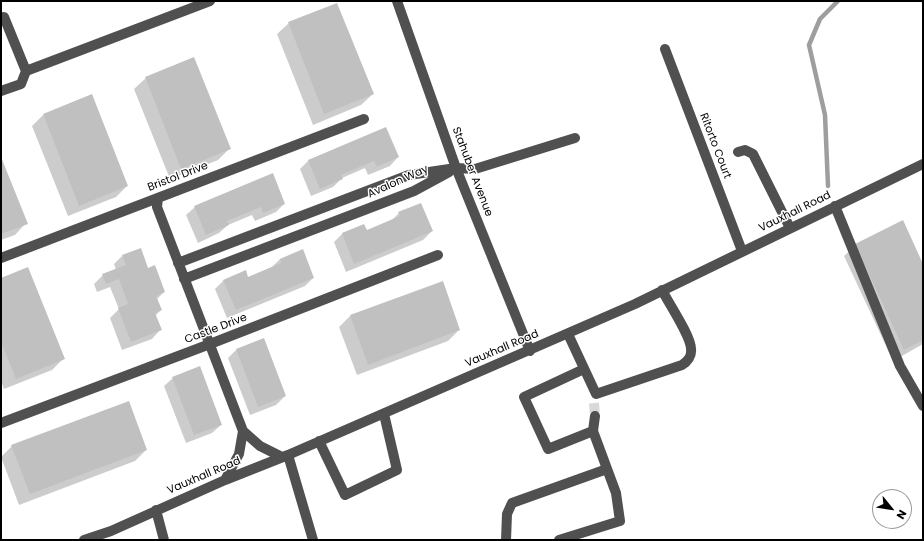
<!DOCTYPE html>
<html>
<head>
<meta charset="utf-8">
<style>
  body { margin:0 }
  #map { position:relative; width:924px; height:541px; overflow:hidden; background:#fff; font-family:Poppins,sans-serif }
  canvas { display:block }
  .frame { position:absolute; inset:0; border:2px solid #000; pointer-events:none }
  .north { position:absolute; left:872px; top:489px; width:40px; height:40px; box-sizing:border-box; background:#fff; border:1px solid #999; border-radius:50%; rotate:120deg; font-size:11px; font-weight:700; line-height:16px; text-align:center; color:#000 }
  .north::after { content:''; display:block; margin:auto; width:14px; height:18px; background:#000; clip-path:polygon(50% 0,100% 100%,50% 72%,0 100%) }
</style>
</head>
<body>
<div id="map">
<canvas width="924" height="541"></canvas>
<div class="frame"></div>
<div class="north">N</div>
</div>
<script>
const context = document.querySelector('canvas').getContext('2d');
context.lineJoin = 'round';
function fillPath(path, color) {
  context.fillStyle = color;
  context.fill(path, 'evenodd');
}
function stroke(path, color, width, dash) {
  context.strokeStyle = color;
  context.lineWidth = width;
  context.lineCap = dash ? 'butt' : 'round';
  context.setLineDash(dash || []);
  context.stroke(path);
}
function drawText(font, color, halo, rows, align = 'center') {
  context.font = font + ' Poppins,sans-serif';
  context.lineWidth = 3;
  context.setLineDash([]);
  context.textBaseline = 'middle';
  context.strokeStyle = halo;
  context.fillStyle = color;
  for (const [text, x, y, turn = 0] of rows) {
    context.save();
    context.translate(x, y);
    context.rotate((+turn || 0) * Math.PI / 180);
    context.textAlign = isNaN(turn) ? turn : align;
    if (halo) context.strokeText(text, 0, 0);
    context.fillText(text, 0, 0);
    context.restore();
  }
}
fillPath(new Path2D(`
  M289,23L373,94L361,105L313,125L277,34Z
  M146,78L229,149L218,160L170,179L134,89Z
  M43,115L127,186L116,197L68,216L32,126Z
  M398,157L390,166L368,175L365,168L342,178L333,187L311,196L300,169L308,161Z
  M1,160L26,223L15,235L1,240Z
  M284,204L276,212L255,221L252,215L228,225L219,233L198,243L186,215L195,207Z
  M399,213L432,231L423,240L346,272L334,242L342,234L366,231L390,222Z
  M856,245L923,267V344L893,361L844,256Z
  M302,250L313,278L305,286L227,318L215,289L224,280L248,278L271,268L280,259Z
  M122,256L147,269L164,292L157,299L161,310L155,316L160,330L152,339L122,350L110,318L119,309L110,287L97,292L94,284L103,275L116,270L114,264Z
  M1,279L63,359L52,370L4,389L1,381Z
  M350,316L459,330L448,341L357,375L339,327Z
  M237,349L285,396L276,405L250,415L228,358Z
  M173,378L221,425L212,433L186,443L164,386Z
  M12,446L146,450L135,461L19,505L1,457Z`), '#0003');
stroke(new Path2D(`
  M828,186L825,115L809,45L820,19L838,1`), '#9e9e9e', 4.5);
fillPath(new Path2D(`
  M337,3L374,94L324,114L288,22Z
  M194,57L231,149L181,169L145,77Z
  M92,94L128,186L79,206L43,114Z
  M386,127L399,157L377,167L374,161L341,175L343,179L320,189L308,160Z
  M1,157L28,224L1,234Z
  M273,173L285,204L263,213L261,207L227,221L229,225L206,235L194,206Z
  M421,203L433,231L354,264L342,233L364,224L367,230L400,216L398,212Z
  M903,220L923,264V340L904,350L855,244Z
  M141,248L148,268L155,265L165,292L156,296L162,310L155,313L162,330L131,342L118,308L128,304L119,279L106,284L102,274L126,265L122,255Z
  M303,249L314,278L236,310L223,280L246,270L248,277L281,263L280,259Z
  M28,267L65,359L16,379L1,342V278Z
  M443,281L460,330L368,365L350,315Z
  M264,338L286,396L258,407L236,349Z
  M200,366L222,425L194,435L172,377Z
  M129,401L147,450L30,494L11,445Z`), '#c0c0c0');
stroke(new Path2D(`
  M594,403L595,416`), '#d9d9d9', 10, [10, 5]);
stroke(new Path2D(`
  M397,1L456,168L530,351
  M4,17L26,71L210,1
  M665,49L742,251
  M1,91L21,84L26,71
  M738,152L745,150L753,154L790,228
  M158,198L157,207L243,431L260,446L282,457
  M835,206L900,366L923,406
  M1,258L364,119
  M178,263L409,175L456,168L475,169L575,138
  M184,279L414,191L449,172
  M568,334L596,394L682,365C687,362 692,356 691,349C691,336 669,304 662,290
  M584,369L524,397L548,449L593,431L595,416
  M1,423L210,344L438,255
  M319,441L345,495L397,470L384,414
  M288,455L313,540
  M225,480L239,454L243,431
  M156,510L164,540
  M84,540L111,531L225,480L288,455L635,304L923,164
  M506,540L507,514L512,503L607,469
  M559,540L620,521L616,493L593,431`), '#505050', 10);
drawText('11px', '#000', '#fff', [
  ["Ritorto Court",715,146,69],
  ["Stahuber Avenue",472,172,69],
  ["Bristol Drive",178,177,-21],
  ["Avalon Way",398,182,-24],
  ["Vauxhall Road",795,212,-26],
  ["Castle Drive",216,329,-21],
  ["Vauxhall Road",502,349,-23],
  ["Vauxhall Road",204,476,-23]
]);
</script>
</body>
</html>
